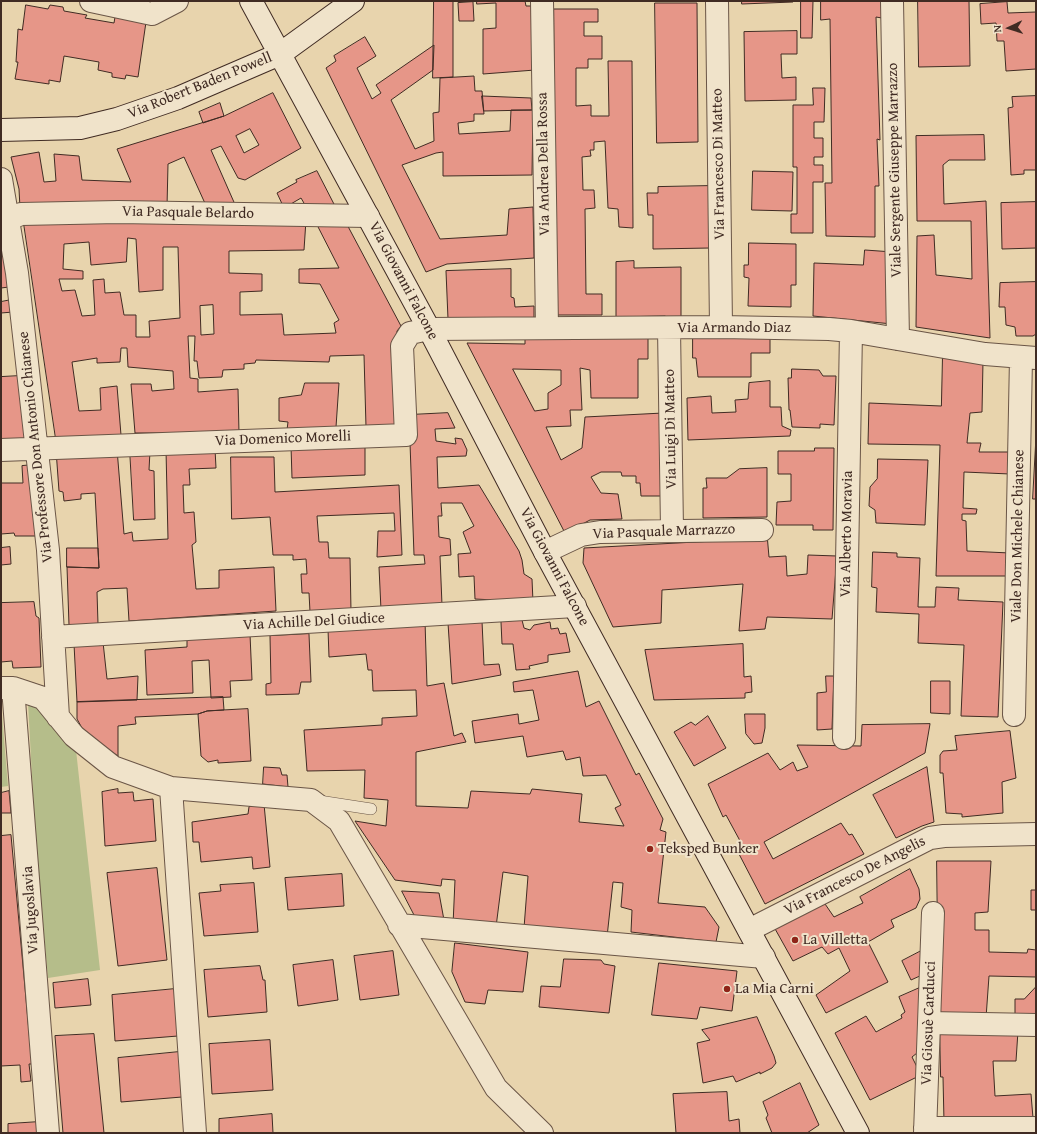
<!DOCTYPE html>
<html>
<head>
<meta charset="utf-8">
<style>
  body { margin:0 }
  #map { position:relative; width:1037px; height:1134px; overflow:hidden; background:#e8d4ad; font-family:"Gentium Book Plus",serif }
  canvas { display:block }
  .frame { position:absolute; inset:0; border:2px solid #402b23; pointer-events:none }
  .north { position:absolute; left:989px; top:8px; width:40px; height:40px; -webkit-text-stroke:3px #f0e3ca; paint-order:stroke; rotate:266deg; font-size:11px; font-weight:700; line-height:16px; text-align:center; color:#402b23 }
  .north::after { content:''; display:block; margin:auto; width:14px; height:18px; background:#402b23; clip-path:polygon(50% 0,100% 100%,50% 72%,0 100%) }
</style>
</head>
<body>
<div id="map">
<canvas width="1037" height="1134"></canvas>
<div class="frame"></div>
<div class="north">N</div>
</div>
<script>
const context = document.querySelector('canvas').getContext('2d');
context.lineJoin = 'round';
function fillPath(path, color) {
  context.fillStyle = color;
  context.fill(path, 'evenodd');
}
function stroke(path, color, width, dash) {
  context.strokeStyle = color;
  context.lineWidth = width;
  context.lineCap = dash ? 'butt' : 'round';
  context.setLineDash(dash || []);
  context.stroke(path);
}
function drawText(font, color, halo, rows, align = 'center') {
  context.font = font + ' "Gentium Book Plus",serif';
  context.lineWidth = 4;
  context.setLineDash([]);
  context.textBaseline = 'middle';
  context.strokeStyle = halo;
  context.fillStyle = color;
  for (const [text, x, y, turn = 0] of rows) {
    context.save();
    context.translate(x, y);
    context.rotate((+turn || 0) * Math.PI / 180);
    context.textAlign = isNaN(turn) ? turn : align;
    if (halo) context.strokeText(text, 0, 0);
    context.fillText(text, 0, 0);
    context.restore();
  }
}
fillPath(new Path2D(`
  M1,703L8,786L1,787Z
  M28,703H36L76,750L100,970L48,978L36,850Z`), '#b5bd8a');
const building = new Path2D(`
  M434,1H453V77L433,78Z
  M477,1H525L526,6H534L535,70L483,74V29L496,28V3L477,4Z
  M742,1H793V2L742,4Z
  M801,1H813L812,38H801Z
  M821,1H881L882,18L876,17L880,140L877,139L879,186H875V237L826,236L825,183H832L830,19L821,20Z
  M918,1H969L970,66L919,67Z
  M473,2L474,21H459L458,3Z
  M1007,2L1008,13L1036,12V69L1006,71L1004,41H997L996,23L981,24L980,4Z
  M655,3H697L698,142L657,143Z
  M26,5L48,9L50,5L63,7L64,11L87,15L85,18L114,23L115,17L146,22L138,77L126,75L125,79L112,77V73L98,70L99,62L64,56L60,82L49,80V84L15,79L18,62H16L18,29L22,30Z
  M554,9H598V22H584V36H602V59H588V68H576V106L591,105V116H609L608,61H632L633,228L619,227L618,209L608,208L605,141L594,142V150H590L591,156L582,157L583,190H594L595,208L585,209L586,294H602V315H556Z
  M797,31V54H781L782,78L796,77V100L745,101L744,32Z
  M365,37L376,56L357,68L372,99L381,93L376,85L434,45L433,70L391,100L415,149L434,141L433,113L439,112L440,78L474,76L475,91H482L484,114H474V121L458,123L459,134L510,131L511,110H533L532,175L443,176V152L436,153L402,165L440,239L507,235L509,209L533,207L534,258L447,264L426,272L326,68L336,61L334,56Z
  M813,88H825L824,122H814V138H823V157H814V165H823V182H813V233H791V214H797V167H793V105H813Z
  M273,93L301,148L245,180L238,178L221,146L211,150L237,209L208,210L184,157L168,164L167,207L20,208L19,189L11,157L39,152L44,182L56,181L54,154L79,156L82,180L131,182L117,149L224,116ZM250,129L259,145L244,153L236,136Z
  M482,96L531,98L532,110L484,111Z
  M1036,96V170H1024V174L1011,175L1008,108L1013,107L1012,97Z
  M220,103L224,116L203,123L199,112Z
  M984,135L985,160H949L943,165L944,204L986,201L990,338L916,327L917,236L934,235L936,275L972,279L971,221H917L916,136Z
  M317,171L336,208L308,210L301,198L284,208L277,193L297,182L296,180Z
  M753,171L793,172L792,211L752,210Z
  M709,186L710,248L653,249V215H648L647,193H658V187Z
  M1036,202V248L1002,249L1001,203Z
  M23,217L306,220L304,250L229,251V273L262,274V291L240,292V315L282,314L284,335L336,333L334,323L339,320L320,284L299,283V269L339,268L314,219L343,217L401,326L397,331L401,425L366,427L364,355L330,356L329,362L256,360L255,363L244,364V369L223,370L222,377L199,378L197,361H194L195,336H188L190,378L198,379V392L238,389L239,433H135L131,384H151L152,391L174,389L173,371L128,367L127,348H121L120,362L97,363V358L72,362L79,411L101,410L100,388L117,386L121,435L56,439ZM128,238L136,239L139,292L163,290V247H178L180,318L149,321L150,337H136V315H124L120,292L105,293L104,279L93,280L95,315L82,316L75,290L62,291L59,279H83V271L63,269L64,244L89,242L91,265L126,262ZM213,305L214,334L201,335L200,306Z
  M1,224L9,287L1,288Z
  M749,243L796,244V285H791V307L748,306L749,278L744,277V265H748Z
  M865,250L893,252L892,324L813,316L814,263L863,265Z
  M634,261V268L681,267V318L670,319L665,316L616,317V262Z
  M511,269V297L514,298L515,307L534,306V319H448L446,271Z
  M1036,282V334L1033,336H1016L1015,327L1006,325L1005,307H999L1000,283Z
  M11,300L13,312L1,313V302Z
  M693,333L770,334V353H751V377H698L696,358H693Z
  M648,336V359H638V398H591L590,370L580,368L582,410H570L571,426L546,427L561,460L582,448L585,417L663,413L665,496H641L640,483H636V476H622L621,472H601L591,477L601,493L618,494L622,519L590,520L565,533L467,343L525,344V339ZM513,369L561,370V385L548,393V409L535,411Z
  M943,352L983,361L982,412L970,413L967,443H981L979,452H1011L1010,474L964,472L963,508L977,509L976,514H962V520L966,521L967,551L1010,553L1007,576H936L940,445L868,444L869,403L941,406Z
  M792,369L819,370L823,376H836L834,425L820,424V428L792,427L790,410H789L788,378H791Z
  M19,376L29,439L1,441V377Z
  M770,381V407H781L782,426L791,430L790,436L688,440L687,398L711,396L712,413L736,412L735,400L748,399L749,383Z
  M305,383H339L336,427L287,430L288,422L279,421V398L301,395Z
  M448,413L455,428L435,429L436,441L456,444L455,438L462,439L467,450L466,456L437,457L438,488L479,485L519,551L522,560L524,574L532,579L533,602L475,599L474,576L459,577L458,554L471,553L463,532L474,526L462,503H441L442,516H438L439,537L450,539L451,555L440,556L442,605L381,610L379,567L425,564L424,555H414L409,415Z
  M1036,437V499H1033Z
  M365,443V475L292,478L291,446Z
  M815,448H834L833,530H813V525H776L777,502L791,501V474H778V451H814Z
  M117,449L124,534L132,532L133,541L168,539L166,450L215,449L216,468L189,469L190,485H183L184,513L194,512L196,542L192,545L196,589L219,588V570L274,567L276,611L129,621L127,588L103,589L97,592L98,624L69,625L67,567L99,568L95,493L81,494V499L64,501L63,492L59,491L56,450Z
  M130,450L150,451L149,470L154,471L155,519L134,520Z
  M231,457H274L275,492L399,485L402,555L377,557L378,531H395L394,513L317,516L319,542H328L329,558H350L351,611L310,612L309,593H302L301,574H307L306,559L293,560V555H273L270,517L232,519Z
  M878,459L928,460L925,525L876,523L875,510L869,506L870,487L877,479Z
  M33,465L41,536H15L14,533L1,534V483H23L22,466Z
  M767,468V517L703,518V488H707L706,478H727L739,469Z
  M767,534L769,557L786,556L787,576L807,574L808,555L837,556L832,619L767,617L765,629L739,631L743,584L662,590L661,623L613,627L583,563L584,548L733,540Z
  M10,547L11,564L1,565V548Z
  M67,548H98L99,568L67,567Z
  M873,552L897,553V557L920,558L918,607H935L936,587L959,588L958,600L1003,602L998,717L961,716L964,645L918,643L919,614L876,612L877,588L872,587Z
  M34,602L36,616L39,618L41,667L13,668L12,661L1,662V603Z
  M522,620L524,628L530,630L534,625L550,622L551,629L558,628L560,634L566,633L570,652L548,655V662L529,666L530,669L516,670L513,644H502L501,622Z
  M425,621L427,686L444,683L454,736L462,733L466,742L416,752V806L468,808L471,791L530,794L532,789L582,794L579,822L624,826L615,808L621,805L606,775L583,776L580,757L566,760L563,751L527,757L523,736L475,743L472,721L518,714L519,724L539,720L533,690L514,692L513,682L578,671L586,707L599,701L636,775L639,773L663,819L660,830L666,832L658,903L705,907L719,927L716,942L631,932L632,910L621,907L623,883L613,882L607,937L524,928L528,876L503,872L496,927L453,925L455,880L442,879L441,886L395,880L355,821L386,826L388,800L364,798L365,770L307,771L304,730L382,725V718L417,716L416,690L373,691L372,670H368L366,654L329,657L328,629Z
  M482,621L484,665L499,664L501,675L452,684L448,623Z
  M250,634L252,680L230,681L231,697L211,698L209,660L192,661L193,693L147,695L145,650L187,647V638Z
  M309,634L311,682H301L299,694L266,695V684L271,683L270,636Z
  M103,642L107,679L138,676L137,700L77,702L74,644Z
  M743,644L744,677L751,676L752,692L745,693V698L654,700L645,650Z
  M826,676H834L832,729L817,730V693L826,692Z
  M931,681H950V714L931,713Z
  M223,697L224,710L207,711L198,714L135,717L136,724L118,726V756L97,742L82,728L77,719V702Z
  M248,709L251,761L218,763V760L208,762L201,756L198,714L207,711Z
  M745,714H765V728L762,743L754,744L746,734Z
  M708,716L726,748L694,766L674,732L691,722L695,725Z
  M930,724L925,753L764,842L773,859L841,823L849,835L852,834L864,854L765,904L739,854L745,850L726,815L723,817L708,784L768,753L780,770L793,762L797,771L808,767L797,745L861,746L862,725Z
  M1010,731L1016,778L1002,782L1003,813L962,817V814L946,813L943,773H940V755L943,751L957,750L955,736Z
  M264,767L280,768L282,775H287L288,787L263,784Z
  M927,767L934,822L922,826L896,838L873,795Z
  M118,789V793L133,792L134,801L153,799L156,841L105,846L102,792Z
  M9,791L11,813H1V793Z
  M264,804L270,867L253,869L252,857L201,862L199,842H193L192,822L248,814L249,807Z
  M11,835L32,1064H29L31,1081L21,1082L20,1065L1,1066V836Z
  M1036,852V910H1031V890H1036Z
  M937,861H991L988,912L975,913V930H989V952L1027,953L1028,949L1036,950V977L989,976L986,1018L939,1019Z
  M157,868L167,960L118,966L107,873Z
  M910,869L919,889L920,899L916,908L891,920L894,927L868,942L888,982L826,1013L816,995L850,971L839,948L828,954L822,947L793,961L774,927L823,901L834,917L863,903L860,897Z
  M342,874L344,906L288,910L285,878Z
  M254,883L258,932L204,936L199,893L221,891L220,885Z
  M402,891L439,893L444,920H417Z
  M455,943L528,952L523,992L488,990L485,1004L465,1002L452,972Z
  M923,950L922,975L911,980L902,961Z
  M393,951L399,995L360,1000L354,956Z
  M564,959L601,960L604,964L615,966L609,1013L539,1007L541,986L560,987Z
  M333,960L338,1000L298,1006L293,965Z
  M659,963L737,971L732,1011L700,1007L697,1019L652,1015Z
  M260,966L263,980H265L267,1012L208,1017L204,970Z
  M88,979L91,1005L55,1008L53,983Z
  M924,986L922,1049L912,1057L921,1075L870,1100L835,1033L866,1016L876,1032L902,1018L901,1015L905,1012L899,997Z
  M1036,987V1019L1015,1020V999H1024Z
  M175,989L178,1036L115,1041L112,995Z
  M757,1017L774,1056L776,1063L772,1068L760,1074V1072L736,1082L733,1076L703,1083L697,1043L710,1040L702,1030Z
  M940,1027L1018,1031L1016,1061H993L995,1096L1031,1094L1033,1118L944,1122L943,1077H941Z
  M94,1034L104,1133H63L55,1036Z
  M270,1040L273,1090L212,1094L209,1044Z
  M179,1052L182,1097L121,1102L118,1058Z
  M800,1083L819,1125L807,1133H772L766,1118L768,1115L763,1102Z
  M727,1092L729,1121L739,1119L740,1133H676L673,1094Z
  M272,1114L273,1133H219V1119Z
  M39,1122L40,1133H8V1124Z`);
fillPath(building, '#e69688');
stroke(building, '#402b23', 1);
const lane = new Path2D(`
  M319,801L371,809`);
const street = new Path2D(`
  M91,1L152,14L177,1
  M542,1L547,328
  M717,1L721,327
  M892,1L898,339
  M1,179L17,273L48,550L58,717
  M1,219H9L21,214L118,212L368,216
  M669,328L672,530
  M1,450L406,435L402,346L410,333L429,329L721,327L829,329L851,331L985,354L1036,358
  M545,552L581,535L600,532L762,530
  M53,637L575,606
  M1,688H13L43,698L74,736L113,767L171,788L311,800L339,821L496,1088L542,1133
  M13,688L48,1133
  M1014,715L1021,358
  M844,738L851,331
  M171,788L195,1133
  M399,925L764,957
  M749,930L930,838L944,836L1036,834
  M929,1023L1036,1025
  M925,1128H1034
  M925,1133L933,913`);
const secondary = new Path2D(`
  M251,1L429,329L545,552L858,1133
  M1,130L80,128L117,119L178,98L280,54L353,1`);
stroke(lane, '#6a5546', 12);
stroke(street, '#6a5546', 24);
stroke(secondary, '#402b23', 24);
stroke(lane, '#f0e3ca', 11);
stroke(street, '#f0e3ca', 22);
stroke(secondary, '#f0e3ca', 22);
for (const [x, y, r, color] of [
  [650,849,4,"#8f2418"],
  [795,940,4,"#8f2418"],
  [727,989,4,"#8f2418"]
]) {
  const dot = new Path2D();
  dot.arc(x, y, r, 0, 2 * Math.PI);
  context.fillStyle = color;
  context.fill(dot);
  stroke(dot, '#f0e3ca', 1.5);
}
drawText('15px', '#402b23', '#f0e3ca', [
  ["Via Robert Baden Powell",200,86,-22],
  ["Via Andrea Della Rossa",544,164,-91],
  ["Via Francesco Di Matteo",719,164,-91],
  ["Viale Sergente Giuseppe Marrazzo",895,170,-91],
  ["Via Pasquale Belardo",188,213,1],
  ["Via Giovanni Falcone",403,281,62],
  ["Via Armando Diaz",734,328],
  ["Via Luigi Di Matteo",671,429,-91],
  ["Via Domenico Morelli",283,439,-2],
  ["Via Professore Don Antonio Chianese",36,447,-96],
  ["Via Pasquale Marrazzo",664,532,-2],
  ["Via Alberto Moravia",847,534,-89],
  ["Viale Don Michele Chianese",1018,536,-89],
  ["Via Giovanni Falcone",554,567,62],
  ["Via Achille Del Giudice",314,622,-3],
  ["Via Francesco De Angelis",855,876,-27],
  ["Via Jugoslavia",31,910,-94],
  ["Via Giosuè Carducci",929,1023,-88]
]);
drawText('15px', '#402b23', '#f0e3ca', [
  ["Teksped Bunker",658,849],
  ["La Villetta",803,940],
  ["La Mia Carni",735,989]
], 'left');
</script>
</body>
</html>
